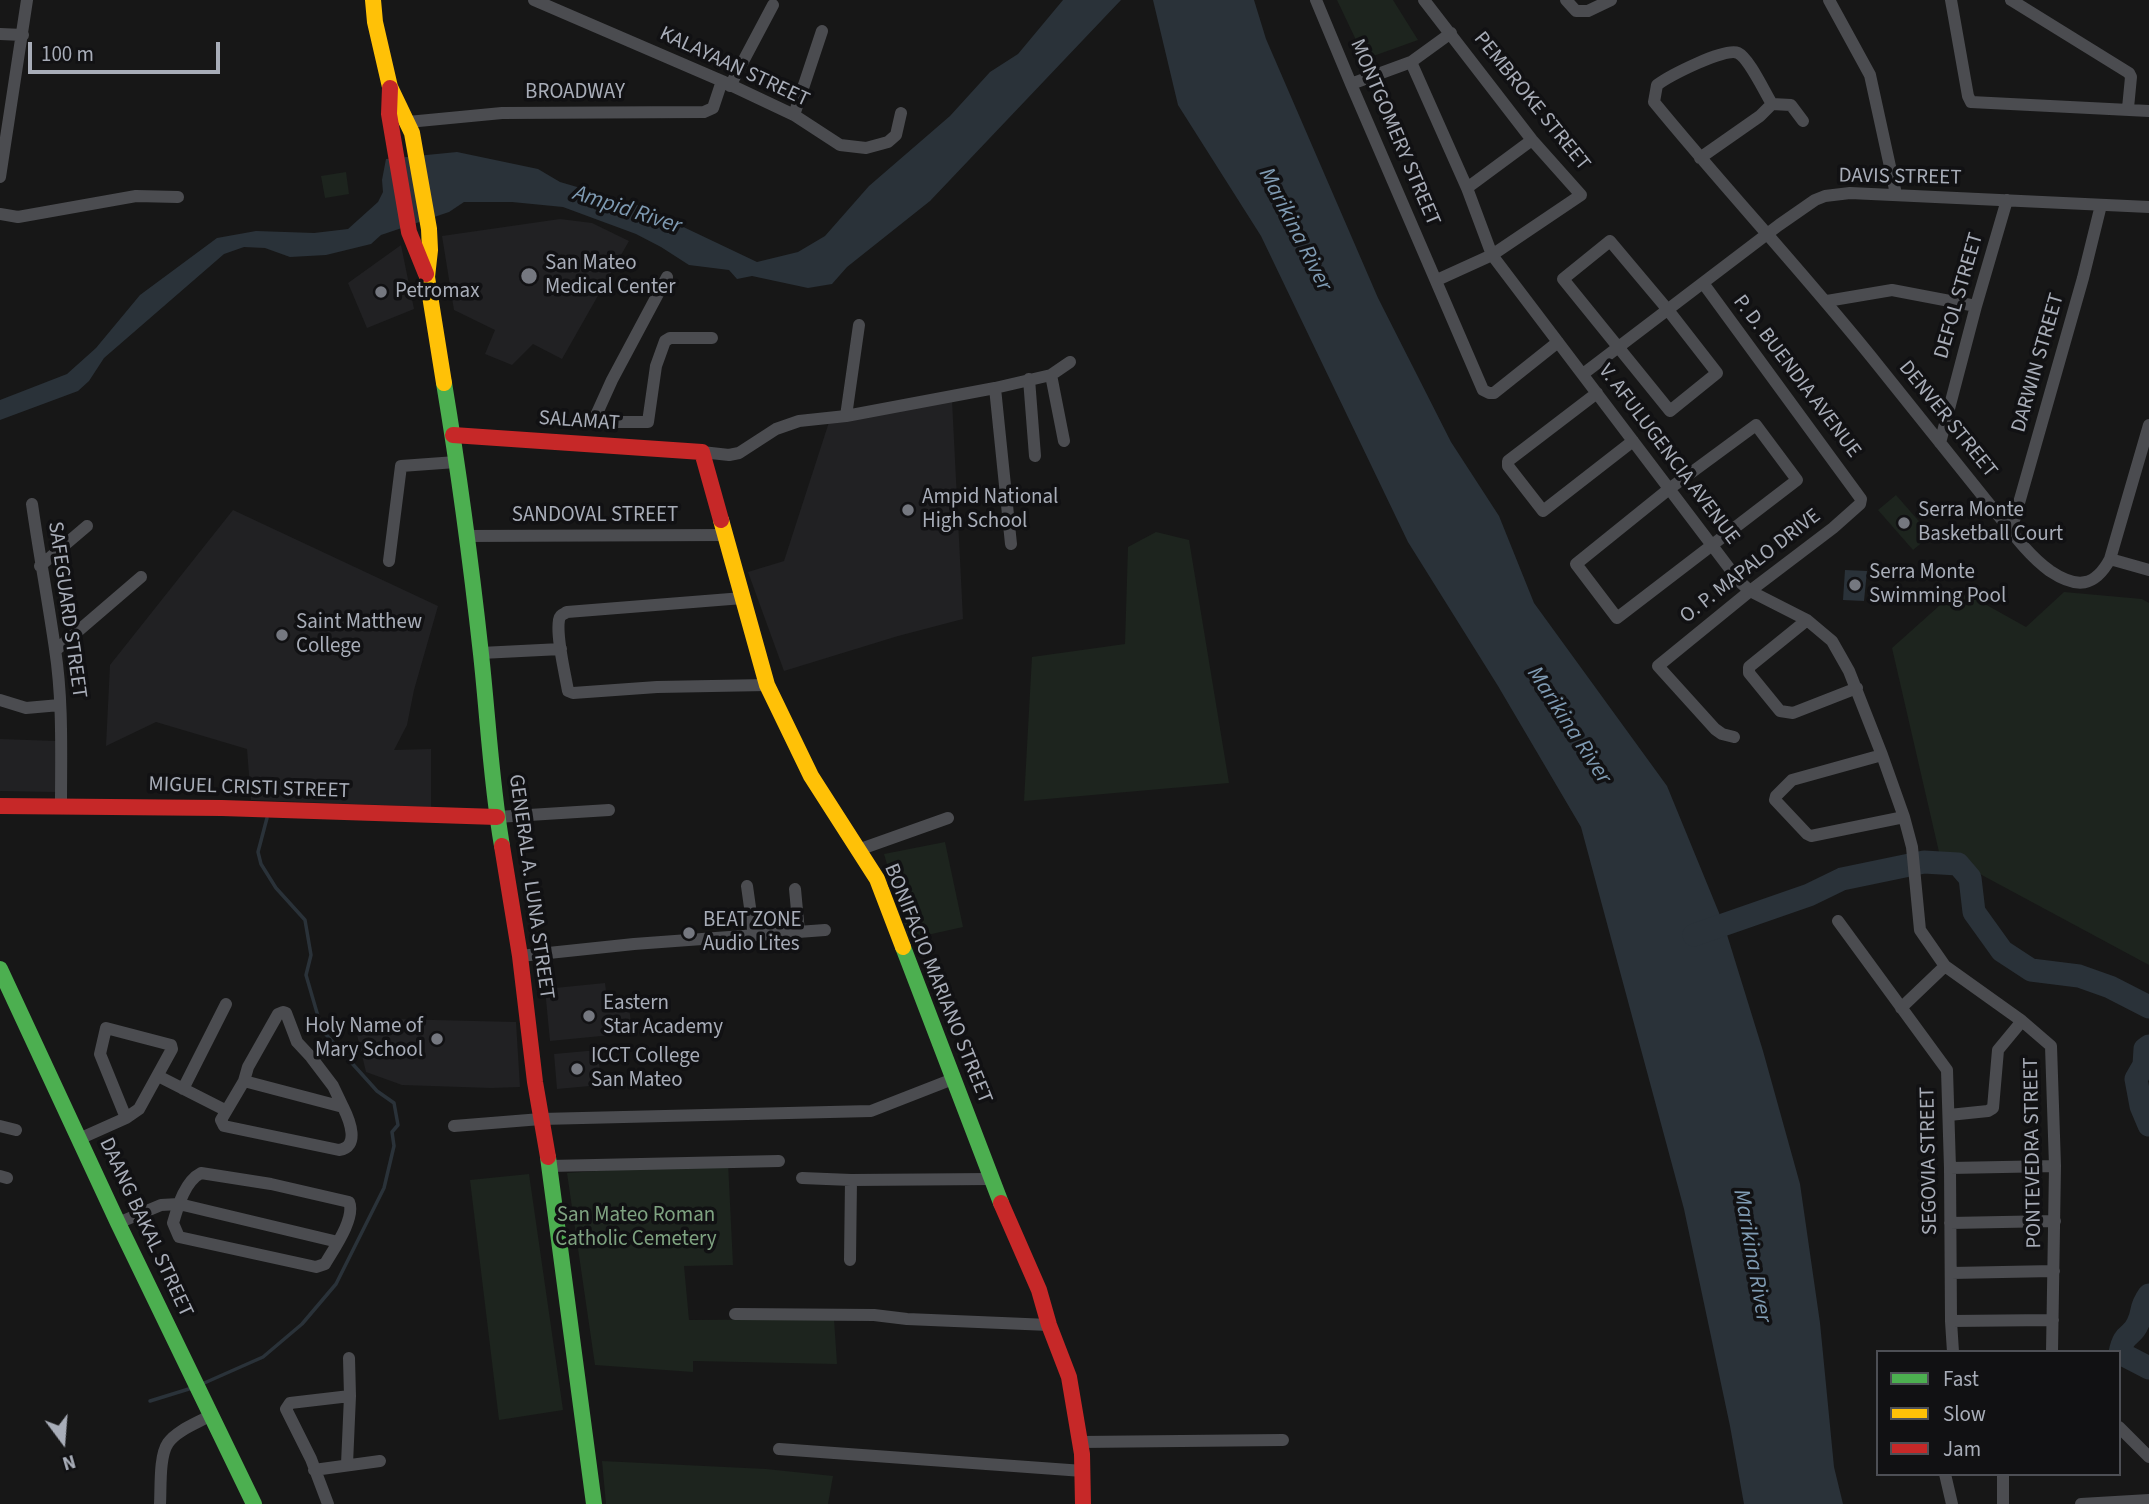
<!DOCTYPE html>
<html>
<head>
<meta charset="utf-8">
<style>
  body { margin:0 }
  #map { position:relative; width:2149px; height:1504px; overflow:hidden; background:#171717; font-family:"Source Sans 3",sans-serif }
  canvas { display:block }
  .legend { position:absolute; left:1876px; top:1350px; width:245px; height:126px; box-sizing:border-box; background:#111113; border:2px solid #4d4f55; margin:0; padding:9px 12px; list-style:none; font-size:21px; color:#a8adb8 }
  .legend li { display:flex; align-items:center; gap:14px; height:35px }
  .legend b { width:35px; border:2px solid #4d4f55 }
  .north { position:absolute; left:28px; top:1406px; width:70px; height:70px; -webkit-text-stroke:5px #111113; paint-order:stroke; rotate:164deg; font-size:19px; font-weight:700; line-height:28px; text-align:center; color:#a8adb8 }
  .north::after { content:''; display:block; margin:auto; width:24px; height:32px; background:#a8adb8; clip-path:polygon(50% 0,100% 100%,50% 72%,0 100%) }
  .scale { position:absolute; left:28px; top:42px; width:192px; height:32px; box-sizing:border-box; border:4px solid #a8adb8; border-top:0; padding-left:9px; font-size:21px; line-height:24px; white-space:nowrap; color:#a8adb8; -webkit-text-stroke:5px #111113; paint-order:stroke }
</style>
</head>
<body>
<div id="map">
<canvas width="2149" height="1504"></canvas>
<ul class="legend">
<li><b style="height:9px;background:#4caf50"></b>Fast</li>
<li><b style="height:9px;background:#ffc107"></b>Slow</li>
<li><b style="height:9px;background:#c62828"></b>Jam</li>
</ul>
<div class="north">N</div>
<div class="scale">100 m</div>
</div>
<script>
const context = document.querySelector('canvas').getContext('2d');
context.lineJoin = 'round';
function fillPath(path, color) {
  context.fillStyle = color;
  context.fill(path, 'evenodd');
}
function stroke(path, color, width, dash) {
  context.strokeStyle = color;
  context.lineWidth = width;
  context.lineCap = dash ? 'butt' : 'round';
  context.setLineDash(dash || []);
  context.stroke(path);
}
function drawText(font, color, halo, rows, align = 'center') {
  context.font = font + ' "Source Sans 3",sans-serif';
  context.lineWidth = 7;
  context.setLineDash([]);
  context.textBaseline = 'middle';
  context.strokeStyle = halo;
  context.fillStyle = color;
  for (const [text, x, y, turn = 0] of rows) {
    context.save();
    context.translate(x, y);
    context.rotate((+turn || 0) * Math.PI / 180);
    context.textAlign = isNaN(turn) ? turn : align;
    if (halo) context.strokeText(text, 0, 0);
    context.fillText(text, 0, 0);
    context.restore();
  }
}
fillPath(new Path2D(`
  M560,219L592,223L629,241L562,359L533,344L512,365L485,354L495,330L454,310L442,236Z
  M401,245L414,309L367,328L348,283Z
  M952,400L963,619L898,636L784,671L748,572L784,561L830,419Z
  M233,510L438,606L414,690L407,725L394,750L431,749V807L251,800L247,749L156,722L106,746L110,665Z
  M0,739L56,741V792L0,791Z
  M605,983L607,999L628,997L632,1033L550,1041L545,989Z
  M353,1018L516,1022L520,1087L491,1088L402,1085L366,1072Z
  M598,1050L601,1085L557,1089L554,1054Z`), '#212123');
fillPath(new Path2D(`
  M1337,0H1393L1418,40L1365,59Z
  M346,172L349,194L325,198L321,176Z
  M1896,495L1931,535L1913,550L1878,510Z
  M1156,532L1189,540L1229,783L1024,801L1032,657L1125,644L1128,547Z
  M1958,589L2026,627L2064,592L2142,599L2149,603V965L1939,852L1892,648Z
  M945,842L963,927L909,939L884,854Z
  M728,1162L733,1265L684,1266L689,1320L834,1319L837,1364L693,1361V1372L595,1365L567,1173Z
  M529,1174L563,1410L499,1420L470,1180Z
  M602,1461L766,1469L833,1476L828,1504H606Z`), '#1d241e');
fillPath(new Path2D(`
  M1063,0H1121L930,201L847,267L832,284L808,288L752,276L737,279L729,270L689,265L661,247L636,234L563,207L512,202H464L449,212L381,235L371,244L326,255L290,257L265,248L244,247L224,254L104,358L89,381L78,391L0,420V400L67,374L96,348L140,295L217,238L256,231L314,233L348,229L378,202L383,192L382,180L386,159L457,152L538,169L560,182L635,204L757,262L798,252L825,236L869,186L950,116L990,72L1018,54Z
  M1153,0H1254L1266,39L1378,298L1451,442L1499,516L1534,603L1667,786L1724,925L1763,1051L1800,1184L1820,1323L1834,1467L1843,1504H1744L1730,1426L1684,1209L1581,827L1498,686L1408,542L1261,236L1178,105Z
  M1845,570L1867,571L1864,601L1843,600Z`), '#2a3239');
stroke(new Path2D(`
  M202,1384L263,1357L302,1324L336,1284L384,1188L394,1146L392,1132L398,1125L394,1103L377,1091L322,1030L306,975L311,955L305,920L276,888L261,864L258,852L267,818
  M150,1401L192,1388`), '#2a3239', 3.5);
stroke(new Path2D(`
  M1694,935L1809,895L1842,879L1924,862L1958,864L1970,878L1974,912L2002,951L2031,970L2079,976L2110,987L2149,1007
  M2149,1046L2145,1049L2144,1065L2136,1079L2141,1106L2149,1125
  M2149,1295C2139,1309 2144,1311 2138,1323C2132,1338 2124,1331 2120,1353L2149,1368`), '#2a3239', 23);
stroke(new Path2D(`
  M534,0L722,81L794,115L840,145L866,148L888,142L896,135L901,113
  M1316,0L1351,84L1483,390L1489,393H1494L1558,342
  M1424,0L1532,140L1581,195L1492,255L1437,280
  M1566,0L1576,11H1588L1611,0
  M1829,0L1870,75L1896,194
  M1951,0L1968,96L1971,102L2149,111
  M2011,0L2129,73L2131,77L2128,108
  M0,34L23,35
  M1411,62L1467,188L1492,255L1739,581L1750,591L1807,620L1832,641L1849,671L1882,755L1904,817L1912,847L1920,930L1945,966L2022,1021L2051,1046L2055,1166L2052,1352
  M1351,84L1411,62L1451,33
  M730,86L773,5
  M1772,104C1765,93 1749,58 1738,53C1725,47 1669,76 1657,85L1654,102C1727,191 1805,274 1877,364C1913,409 1950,455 1986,500C2005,523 2026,554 2050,571C2077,589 2095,587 2110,559L2149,425
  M794,115L822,31
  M408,122L502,113L704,112L713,108L722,81
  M1700,158L1760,116L1772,104L1791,105L1803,121
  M0,177L27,0
  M1467,188L1532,140
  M0,214L18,217L136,196L178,197
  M1610,241L1668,310L1717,373L1670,411L1563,279Z
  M667,277L612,380L593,422H648L656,366L665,341L670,338H712
  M1703,283L1861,499L1860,504L1833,528L1750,591L1658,666L1715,729L1722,734L1734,737
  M1827,301L1892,290L1976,306
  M1583,374L1779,225L1815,200L1825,196L1850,193L2149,207
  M1051,375L1064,441
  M1029,379L1035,456
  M995,388L1011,544
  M1597,393L1508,461V466L1543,511L1633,441
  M846,416L859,325
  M1756,425L1797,480L1617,618L1576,564L1669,489Z
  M1940,443L1976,306L2007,200
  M702,452L729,455L739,453L776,429L799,421L846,416L995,388L1051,375L1070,362
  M32,504C39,553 48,600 55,649C63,700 61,754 61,806
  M2011,531L2083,278L2101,205
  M465,536L724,535
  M2110,559L2149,570
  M389,561L401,466L456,462
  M40,566L87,526
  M743,598L567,612C562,615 560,615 559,620C556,637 565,673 568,691L573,693L657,687L767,685
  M1807,620L1749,667V673L1780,711L1793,713L1857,688
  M56,650L141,577
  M481,653L561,649
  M0,700L26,708L60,705
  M1882,755L1792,780L1776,796L1775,800L1807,834L1811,836L1904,817
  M497,817L609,810
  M858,850L948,818
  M747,886L754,936
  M795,889L799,932
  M1838,921L1947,1070L1950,1168L1951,1321L1953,1352
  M520,956L634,944L825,930
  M1901,1008L1945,966
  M158,1076L225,1110
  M244,1081L343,1107C350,1121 360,1147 339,1150L224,1126L221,1120Z
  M244,1081L248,1067L278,1014L283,1012L286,1013L297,1042L311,1057L333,1086L343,1107
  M183,1089L226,1004
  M1949,1115L1988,1111L1993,1108L1998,1050L2022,1021
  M0,1126L16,1130
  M454,1126L541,1119L871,1111L953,1079
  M79,1139L126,1118L139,1109L172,1049L171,1045L106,1028L100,1054L126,1118
  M549,1166L779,1161
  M1950,1168L2055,1166
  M201,1173L271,1184L349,1202C356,1218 333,1250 325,1264L316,1267L179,1237L173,1223C178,1206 185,1181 201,1173Z
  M0,1176L7,1178
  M802,1178L851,1180L991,1179
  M118,1223L161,1205L179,1204L338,1242
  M1950,1223L2055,1221
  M850,1260L851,1180
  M1951,1273L2054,1271
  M735,1314L874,1315L907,1319L1049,1325
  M1951,1321L2053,1320
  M2119,1427L2149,1457
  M1080,1442L1283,1440
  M779,1449L1083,1471
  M347,1464L350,1396L349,1358
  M314,1470L380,1461
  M1945,1474L1952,1504
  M2003,1474V1504
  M160,1504C161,1487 159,1456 168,1443C177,1430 198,1423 211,1415
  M328,1504L311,1459L286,1409L290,1403L350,1396
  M2081,1504L2149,1500`), '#4b4c50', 12);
stroke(new Path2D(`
  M444,383C459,473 471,563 481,654C488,718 491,782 502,846
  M903,947L1001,1203
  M0,969L118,1223L254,1504
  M548,1157L594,1504`), '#4caf50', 16);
stroke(new Path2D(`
  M373,0L375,22L390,87L412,133L429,229L430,250L427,277L444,383
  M721,520L767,685L811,776L877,879L903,947`), '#ffc107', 16);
stroke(new Path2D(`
  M390,88L389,114L409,232L426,274
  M453,435L702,452L721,520
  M0,806L222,808L497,817
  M502,846L520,956L535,1082L548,1157
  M1001,1203L1039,1290L1049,1325L1069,1377L1082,1454L1083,1504`), '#c62828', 16);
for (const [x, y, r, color] of [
  [529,276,9,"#757880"],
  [381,292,7,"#757880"],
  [908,510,7,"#757880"],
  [1904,523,7,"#757880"],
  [1855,585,7,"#757880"],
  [282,635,7,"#757880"],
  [689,933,7,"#757880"],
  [589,1016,7,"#757880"],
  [437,1039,7,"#757880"],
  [577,1069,7,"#757880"]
]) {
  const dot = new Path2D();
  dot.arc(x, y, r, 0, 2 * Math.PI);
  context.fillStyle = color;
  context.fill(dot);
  stroke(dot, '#111113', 2.5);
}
drawText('21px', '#a8adb8', '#111113', [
  ["KALAYAAN STREET",734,68,25],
  ["BROADWAY",575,93],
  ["PEMBROKE STREET",1531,102,51],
  ["MONTGOMERY STREET",1394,133,67],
  ["DAVIS STREET",1900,178,1],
  ["DEFOL STREET",1960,296,-74],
  ["DARWIN STREET",2039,363,-74],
  ["P. D. BUENDIA AVENUE",1796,377,53],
  ["DENVER STREET",1947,420,51],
  ["SALAMAT",579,422,4],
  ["V. AFULUGENCIA AVENUE",1668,455,53],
  ["SANDOVAL STREET",595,516],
  ["O. P. MAPALO DRIVE",1751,567,-38],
  ["SAFEGUARD STREET",66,610,82],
  ["MIGUEL CRISTI STREET",249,789,2],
  ["GENERAL A. LUNA STREET",530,887,82],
  ["BONIFACIO MARIANO STREET",937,984,68],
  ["PONTEVEDRA STREET",2034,1153,-91],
  ["SEGOVIA STREET",1930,1161,-91],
  ["DAANG BAKAL STREET",145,1228,65]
]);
drawText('21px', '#a8adb8', '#111113', [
  ["San Mateo",545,264],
  ["Medical Center",545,288],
  ["Petromax",395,292],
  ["Ampid National",922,498],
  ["High School",922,522],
  ["Serra Monte",1918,511],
  ["Basketball Court",1918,535],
  ["Serra Monte",1869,573],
  ["Swimming Pool",1869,597],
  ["Saint Matthew",296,623],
  ["College",296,647],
  ["BEAT ZONE",703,921],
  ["Audio Lites",703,945],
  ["Eastern",603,1004],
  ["Star Academy",603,1028],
  ["Holy Name of",423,1027,"right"],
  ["Mary School",423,1051,"right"],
  ["ICCT College",591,1057],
  ["San Mateo",591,1081]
], 'left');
drawText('21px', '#7fa381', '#111113', [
  ["San Mateo Roman",636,1216],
  ["Catholic Cemetery",636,1240]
]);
drawText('italic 23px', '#7f9bb3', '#111113', [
  ["Ampid River",627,211,18],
  ["Marikina River",1294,230,63],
  ["Marikina River",1568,726,57],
  ["Marikina River",1751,1256,80]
]);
</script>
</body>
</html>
